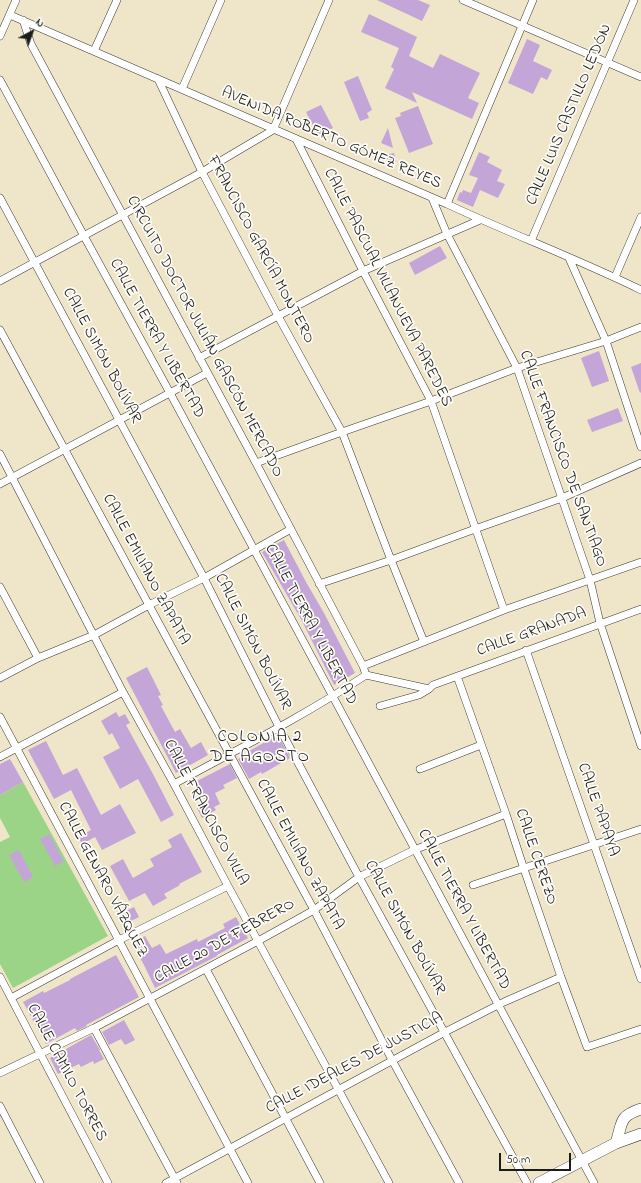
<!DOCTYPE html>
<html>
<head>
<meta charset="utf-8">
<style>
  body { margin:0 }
  #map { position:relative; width:641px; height:1183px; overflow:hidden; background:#efe5c8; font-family:"Indie Flower",sans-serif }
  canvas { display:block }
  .north { position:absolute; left:12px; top:12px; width:40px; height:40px; -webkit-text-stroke:3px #fdfcf7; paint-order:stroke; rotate:41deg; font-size:11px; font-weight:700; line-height:16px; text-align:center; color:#1c1c1c }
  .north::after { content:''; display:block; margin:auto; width:14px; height:18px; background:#1c1c1c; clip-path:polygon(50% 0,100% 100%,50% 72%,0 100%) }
  .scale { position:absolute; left:499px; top:1153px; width:72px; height:18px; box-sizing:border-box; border:2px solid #1c1c1c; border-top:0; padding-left:5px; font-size:12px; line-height:14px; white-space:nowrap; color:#1c1c1c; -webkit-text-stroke:3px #fdfcf7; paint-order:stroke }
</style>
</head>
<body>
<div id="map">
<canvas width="641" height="1183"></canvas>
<div class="north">N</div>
<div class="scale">50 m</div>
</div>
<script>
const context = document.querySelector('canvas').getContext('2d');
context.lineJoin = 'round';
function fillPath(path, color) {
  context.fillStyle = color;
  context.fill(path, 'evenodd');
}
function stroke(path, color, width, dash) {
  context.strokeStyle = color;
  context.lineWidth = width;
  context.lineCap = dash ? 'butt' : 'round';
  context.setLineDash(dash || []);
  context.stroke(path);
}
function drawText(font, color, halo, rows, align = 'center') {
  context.font = font + ' "Indie Flower",sans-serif';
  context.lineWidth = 3.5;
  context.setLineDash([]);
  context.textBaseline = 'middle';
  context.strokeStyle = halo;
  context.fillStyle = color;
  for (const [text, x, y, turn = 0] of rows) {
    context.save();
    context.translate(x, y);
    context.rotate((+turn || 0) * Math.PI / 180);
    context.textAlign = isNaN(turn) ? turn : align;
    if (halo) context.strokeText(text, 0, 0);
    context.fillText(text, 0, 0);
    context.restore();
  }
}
fillPath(new Path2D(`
  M23,782L108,936L13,988L0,964V842L10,837L0,818V795Z`), '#9cd487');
fillPath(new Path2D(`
  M377,0H418L430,5L422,21Z
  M369,14L417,37L409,56L433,68L440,54L480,73L468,98L479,103L472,119L412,92L417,103L385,88L394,69L391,67L399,48L361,32Z
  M527,39L540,45L533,61L552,70L547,80L541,77L533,94L508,83Z
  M358,76L372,110L367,113L369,118L360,121L344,82Z
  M321,105L333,128L318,135L306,112Z
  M418,106L433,144L409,153L395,118L401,116L400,113Z
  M388,128L393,148L381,143Z
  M479,152L490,157L487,162L502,170L497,181L505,184L498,198L480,190L473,207L457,200L460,192L462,193L463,190L471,193L478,178L469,175Z
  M394,153L396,162L387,164L385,155Z
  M440,246L447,258L415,275L409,263Z
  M599,351L609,381L592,387L581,358Z
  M641,363V392L640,393L631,367Z
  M618,408L623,421L592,432L587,420Z
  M284,540L306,582L324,613L355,673L334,685L302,621L262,552Z
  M147,667L161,695L158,696L163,705L161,706L175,732L180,729L191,748L201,742L208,755L176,773L126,678Z
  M116,712L119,717L125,714L130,723L126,725L153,774L174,815L161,822L138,779L120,789L103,757L120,748L112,733L109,735L101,721Z
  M278,735L290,758L262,774L261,772L249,779L238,759L250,752L249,751Z
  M46,741L63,775L77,768L101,815L120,804L136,833L102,850L95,837L82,844L78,837L91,830L71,790L54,799L28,750Z
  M10,759L23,782L0,795V764Z
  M230,764L237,778L223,785L225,788L215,793L220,804L214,807L216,810L202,818L197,808L206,802L195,782Z
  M181,833L202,872L179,884L180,885L164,894L167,898L153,906L145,893L129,901L110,866L123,859L133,878L154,866L150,859L172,847L168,840Z
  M49,834L64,861L55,866L40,839Z
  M19,850L33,877L24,882L9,855Z
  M134,907L139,917L127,923L122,913Z
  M236,917L248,938L217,955V956L155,988L144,965L132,943L145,936L152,948L160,944L166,954L197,939L198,942L225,928L223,924Z
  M116,955L139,997L86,1025L87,1026L77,1031L75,1028L46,1044L23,1002L43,991L44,993L70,980V979Z
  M124,1020L135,1040L125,1045L121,1039L109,1045L102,1032Z
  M91,1035L100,1050H99L104,1059L94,1064L93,1061L81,1067L79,1064L58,1074L50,1058Z`), '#c4a5d8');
const street = new Path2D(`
  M463,0L641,77
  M10,15L447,204C511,234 578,259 641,290
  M23,20L31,44L256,463L363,666L366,675
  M0,36L16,0
  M94,51L117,0
  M158,79L202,172L278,316L342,432L391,560L424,642
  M0,80L84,236L170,393L594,1183
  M182,89L221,0
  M296,139L363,271L431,401L504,610
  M0,198L204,578L279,727L359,877L527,1183
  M432,198L447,234L517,368L590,580L600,623L641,746
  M447,204L533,0
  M531,241L634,0
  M569,258L606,341L641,447
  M615,277L641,217
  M0,281L202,172L273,130L329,0
  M0,330L314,910L392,1060L459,1183
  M199,358L278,316L363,271L480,220
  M0,454L123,692L174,784L228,886L389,1183
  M256,463L342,432L431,401L517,368L606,341L641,327
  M0,484L207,373
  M319,584L391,560L475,529L562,498L641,463
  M0,587L38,658
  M526,650L641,979
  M363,666L504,610L641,562
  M366,675L429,689L433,685L641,609
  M457,676L506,814L524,869L561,977L587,1047L641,1029
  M0,678L38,658L94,635L149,605L204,578L291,529
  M380,706L419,695L429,689
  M0,717L248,1183
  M0,757L123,692
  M420,769L481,745
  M174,784C239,749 305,715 366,675
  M473,885L641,829
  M206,969L320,1183
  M0,977L108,1183
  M11,998L119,940L228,886
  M94,1028L177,1183
  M0,1073L94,1028L258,941L314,910L359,877L414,850L506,814
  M0,1106L40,1183
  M166,1183L445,1032L504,1002L561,977`);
const secondary = new Path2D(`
  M616,1143C623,1122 618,1117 641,1109
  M539,1183L616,1143L641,1134`);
stroke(street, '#3c3a36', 8);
stroke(secondary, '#3c3a36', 12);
stroke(street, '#fff', 7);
stroke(secondary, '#fff', 11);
drawText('16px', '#1c1c1c', '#fdfcf7', [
  ["CALLE LUIS CASTILLO LEDÓN",570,115,-67],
  ["AVENIDA ROBERTO GÓMEZ REYES",331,139,23],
  ["FRANCISCO GARCÍA MONTERO",260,250,62],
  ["CALLE PASCUAL VILLANUEVA PAREDES",387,288,63],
  ["CIRCUITO DOCTOR JULIÁN GASCÓN MERCADO",204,337,62],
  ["CALLE TIERRA Y LIBERTAD",156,339,61],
  ["CALLE SIMÓN BOLÍVAR",101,356,62],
  ["CALLE FRANCISCO DE SANTIAGO",562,459,70],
  ["CALLE EMILIANO ZAPATA",145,570,62],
  ["CALLE TIERRA Y LIBERTAD",310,625,62],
  ["CALLE GRANADA",532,633,-20],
  ["CALLE SIMÓN BOLÍVAR",252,642,63],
  ["CALLE PAPAYA",597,810,71],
  ["CALLE FRANCISCO VILLA",205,813,62],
  ["CALLE EMILIANO ZAPATA",299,855,62],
  ["CALLE CEREZO",535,857,71],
  ["CALLE GENARO VÁZQUEZ",102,880,62],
  ["CALLE TIERRA Y LIBERTAD",463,910,62],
  ["CALLE SIMÓN BOLÍVAR",404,928,61],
  ["CALLE 20 DE FEBRERO",225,942,-29],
  ["CALLE IDEALES DE JUSTICIA",355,1064,-28],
  ["CALLE CAMILO TORRES",66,1073,62]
]);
context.letterSpacing = '1px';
drawText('17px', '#1c1c1c', '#fdfcf7', [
  ["COLONIA 2",260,738],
  ["DE AGOSTO",260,758]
]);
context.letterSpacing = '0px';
</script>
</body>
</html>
